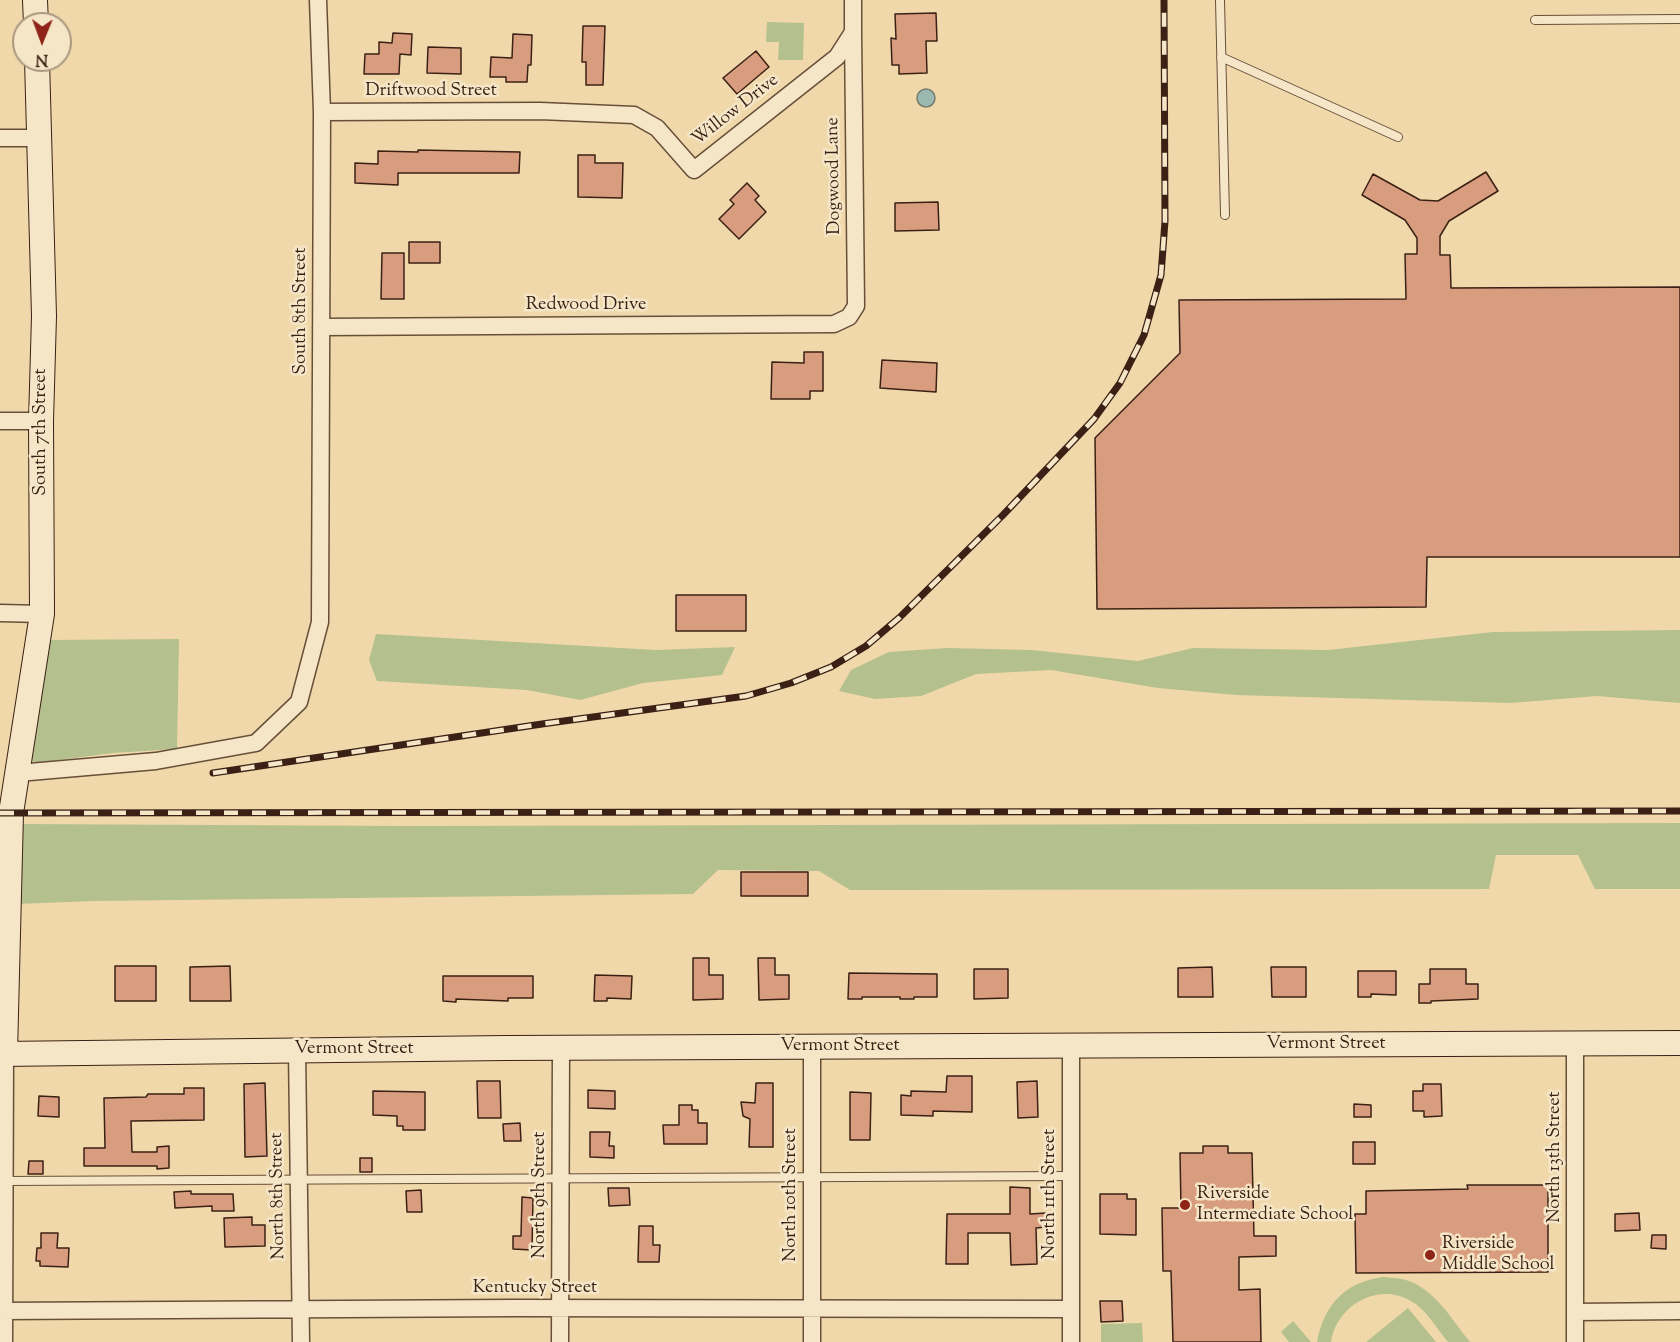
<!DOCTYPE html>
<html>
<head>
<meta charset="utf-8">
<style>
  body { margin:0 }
  #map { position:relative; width:1680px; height:1342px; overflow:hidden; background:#f0d8aa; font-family:"Sorts Mill Goudy",serif }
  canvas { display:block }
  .north { position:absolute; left:12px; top:12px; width:60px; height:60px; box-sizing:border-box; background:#f5e6c8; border:2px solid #ab9780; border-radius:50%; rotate:181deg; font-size:16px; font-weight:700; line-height:24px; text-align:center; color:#3b2115 }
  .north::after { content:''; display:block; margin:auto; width:21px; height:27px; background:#8f2418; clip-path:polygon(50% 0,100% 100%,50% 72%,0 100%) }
</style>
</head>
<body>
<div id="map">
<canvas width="1680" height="1342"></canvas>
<div class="north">N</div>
</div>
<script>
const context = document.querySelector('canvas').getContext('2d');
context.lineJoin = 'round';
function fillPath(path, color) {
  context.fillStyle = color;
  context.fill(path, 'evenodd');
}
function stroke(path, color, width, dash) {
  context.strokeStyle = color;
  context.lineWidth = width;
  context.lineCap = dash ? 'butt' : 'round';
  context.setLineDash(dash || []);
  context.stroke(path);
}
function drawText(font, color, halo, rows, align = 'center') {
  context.font = font + ' "Sorts Mill Goudy",serif';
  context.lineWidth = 5;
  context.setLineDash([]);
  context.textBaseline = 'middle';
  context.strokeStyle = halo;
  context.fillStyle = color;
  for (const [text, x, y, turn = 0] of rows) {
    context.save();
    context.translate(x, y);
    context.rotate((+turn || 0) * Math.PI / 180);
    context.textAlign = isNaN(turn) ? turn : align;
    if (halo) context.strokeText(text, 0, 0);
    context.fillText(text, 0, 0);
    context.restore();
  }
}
fillPath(new Path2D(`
  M767,22L804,23L803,60H778L779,42H766Z
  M1680,630V703L1597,696L1511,703L1236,695L1158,688L1051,670L976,674L921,696L875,699L839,691L851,670L889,652L947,648L1031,650L1138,661L1193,648L1328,650L1493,632Z
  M376,634L656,650L735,647L722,675L643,683L580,700L527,690L377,681L369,660Z
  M179,639L177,749L113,753L36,763L28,758L46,640Z
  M1680,823V889H1595L1578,855H1496L1489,889L850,890L819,871L718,870L693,894L94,901L16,904L18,824L409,826Z
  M1383,1277C1390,1278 1399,1278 1406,1280C1435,1289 1452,1320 1470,1342H1448C1437,1329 1426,1309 1411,1301C1378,1281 1336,1306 1331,1342H1317C1324,1305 1345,1282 1383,1277Z
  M1408,1308L1436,1342H1366Z
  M1293,1321L1311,1342H1289L1281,1332Z
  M1142,1323L1143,1342H1101V1324Z`), '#b4c08d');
const water = new Path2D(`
  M917 98a9 9 0 1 1 18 0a9 9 0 1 1-18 0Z`);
fillPath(water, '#9bb9af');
stroke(water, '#757c71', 1.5);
const building = new Path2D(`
  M936,13L937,41H926L927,73L899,74V65H892L891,38L896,39L895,14Z
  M583,26H605L603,85H586V62H582Z
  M393,33L412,34L411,55L400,54L399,74H364L365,54H379V42L392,43Z
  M513,34L532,35L531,65H528L527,82H506V77H490L491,57L512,58Z
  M428,47L461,48V74L427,73Z
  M756,51L769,67L737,94L723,78Z
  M418,150L520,152L519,173H398V185L355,183V163L378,164V151L418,152Z
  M578,155H595V163H623L622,198L578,197Z
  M1486,172L1498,191L1449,221L1440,236V255H1450L1451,288L1680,287V557H1427L1426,607L1097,609L1095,438L1180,353L1179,300L1406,299L1405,254H1417V238L1405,220L1362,195L1373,174L1420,200L1438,201Z
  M747,183L759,196L755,200L766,212L739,239L719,219L734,204L730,200Z
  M938,202L939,230L895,231V203Z
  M409,242H440V263H409Z
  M382,253H404V299H381Z
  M804,352H823V391H810V399H771L772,362L804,363Z
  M882,360L937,363L936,392L880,388Z
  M676,595H746V631H676Z
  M741,872H808V896H741Z
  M693,958H709V975H723V999L693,1000Z
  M758,958H775V975H789V999L759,1000Z
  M115,966H156V1001H115Z
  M230,966L231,1001H190V967Z
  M1212,967L1213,997H1178V968Z
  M1271,967H1306V997H1272Z
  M974,969H1008V998L974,999Z
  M1430,969H1466V984H1478V999L1431,1001V1003H1419V984H1430Z
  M1358,971H1396V995L1371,994V997H1358Z
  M849,973L937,974V997H914V999H900V997H862V999H848Z
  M595,975L632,976L631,999L607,998V1001H594Z
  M443,976H533V998H508V1001L456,999V1002L443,1001Z
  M947,1076H972V1112L933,1111V1116L901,1115V1095L911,1096V1091L946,1092Z
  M477,1081H500L501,1118H478Z
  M1037,1081L1038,1117L1018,1118L1017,1082Z
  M265,1083L267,1156L245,1157L244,1084Z
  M756,1083H773V1147H749L750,1119L743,1116L741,1102L755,1103Z
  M1423,1084H1441L1442,1116L1424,1117V1111H1413V1091H1423Z
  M184,1088H204V1120L131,1121L132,1152H157V1147L169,1146V1168L157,1169V1166H84V1148H105L104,1098L146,1097L148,1094H184Z
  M588,1090L615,1091V1109L588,1108Z
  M373,1091L425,1092V1130H403V1126H397V1116L373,1115Z
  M850,1092L871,1093L870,1140H850Z
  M39,1096L59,1097V1117L38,1116Z
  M1354,1104L1371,1105V1117H1354Z
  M679,1105H692V1110H698V1123H707V1144H664L663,1125H679Z
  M520,1123L521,1141H504L503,1124Z
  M590,1132H610L609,1146H614V1158L590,1157Z
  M1353,1142H1375V1164H1353Z
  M1203,1146H1228V1153H1252L1254,1236H1276V1256L1239,1257V1290L1260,1289L1261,1342H1173L1171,1271H1163L1162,1208H1181L1180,1153H1203Z
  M360,1158H372V1172H360Z
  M29,1161H43V1174H28Z
  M1467,1185H1548V1272L1356,1273L1355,1214H1366V1191L1468,1189Z
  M1010,1187L1030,1188V1214L1046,1213V1227L1036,1228L1037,1264L1011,1265L1010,1233H968V1264H946L947,1214H1010Z
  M608,1188H629L630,1205L609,1206Z
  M421,1190L422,1212H407L406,1191Z
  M191,1191V1194H233L234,1211H212V1206L175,1208L174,1192Z
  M1100,1194H1127V1199H1136V1235L1100,1234Z
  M522,1197L533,1198L532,1250L513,1249V1236H521Z
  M1639,1213L1640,1230L1615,1231V1214Z
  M252,1217V1225H265V1246L225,1247L224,1218Z
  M639,1226H653V1245H660L659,1262H638Z
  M41,1233H58L57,1248H69L68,1267L40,1266V1261H36L37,1248H41Z
  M1652,1235H1666V1249L1651,1248Z
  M1100,1301H1122L1123,1321L1101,1322Z`);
fillPath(building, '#d89d7e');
stroke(building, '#3b2115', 1.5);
const lane = new Path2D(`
  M1220,0L1225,215
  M1535,20L1680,19
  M1221,57L1398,137
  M3,1181L1070,1176`);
const street = new Path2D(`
  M322,112L540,111L634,115L657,128L694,170L837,57L853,32V0
  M0,138H39
  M321,327L834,324L849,317L856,306L853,32
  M0,421H41
  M0,613L42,614
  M18,773L156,761L256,743L299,702L320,622L322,112L318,0
  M1575,1044V1342
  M297,1050L301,1342
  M0,1311L515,1308L1071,1309
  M1575,1312L1680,1311
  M4,1342L5,1054
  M560,1342L561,1048
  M812,1342V1047
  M1071,1342V1046`);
const secondary = new Path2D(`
  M35,0L36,24
  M0,1054L506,1048L1680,1043
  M5,1054L11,813L42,614L41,421L44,316L37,60`);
stroke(lane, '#684f3a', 10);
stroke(street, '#684f3a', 19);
stroke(secondary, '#3b2115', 26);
stroke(lane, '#f5e6c8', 8);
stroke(street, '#f5e6c8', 16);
stroke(secondary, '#f5e6c8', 24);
const rail = new Path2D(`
  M213,773L542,724L746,696L791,683L831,667L866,646L899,618L1003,515L1094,419L1120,383L1144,335L1161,275L1165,221L1164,0
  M0,813L1680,811`);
stroke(rail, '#3b2115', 7);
stroke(rail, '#f5e6c8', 4.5, [14]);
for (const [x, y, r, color] of [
  [1185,1205,6,"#8f2418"],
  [1430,1255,6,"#8f2418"]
]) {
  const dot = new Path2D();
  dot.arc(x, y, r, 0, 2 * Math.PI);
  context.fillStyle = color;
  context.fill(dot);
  stroke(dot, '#f5e6c8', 2);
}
drawText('18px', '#3b2115', '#f5e6c8', [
  ["Driftwood Street",431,92],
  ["Willow Drive",736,111,-38],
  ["Dogwood Lane",835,176,-91],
  ["Redwood Drive",586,306],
  ["South 8th Street",302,311,-90],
  ["South 7th Street",42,432,-90],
  ["Vermont Street",1326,1045],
  ["Vermont Street",840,1047],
  ["Vermont Street",354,1050],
  ["North 13th Street",1556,1157,-90],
  ["North 11th Street",1051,1194,-90],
  ["North 9th Street",541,1195,-90],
  ["North 10th Street",792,1195,-90],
  ["North 8th Street",279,1196,-91],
  ["Kentucky Street",535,1289]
]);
drawText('18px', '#3b2115', '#f5e6c8', [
  ["Riverside",1197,1195],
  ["Intermediate School",1197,1216],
  ["Riverside",1442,1245],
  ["Middle School",1442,1266]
], 'left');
</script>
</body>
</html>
